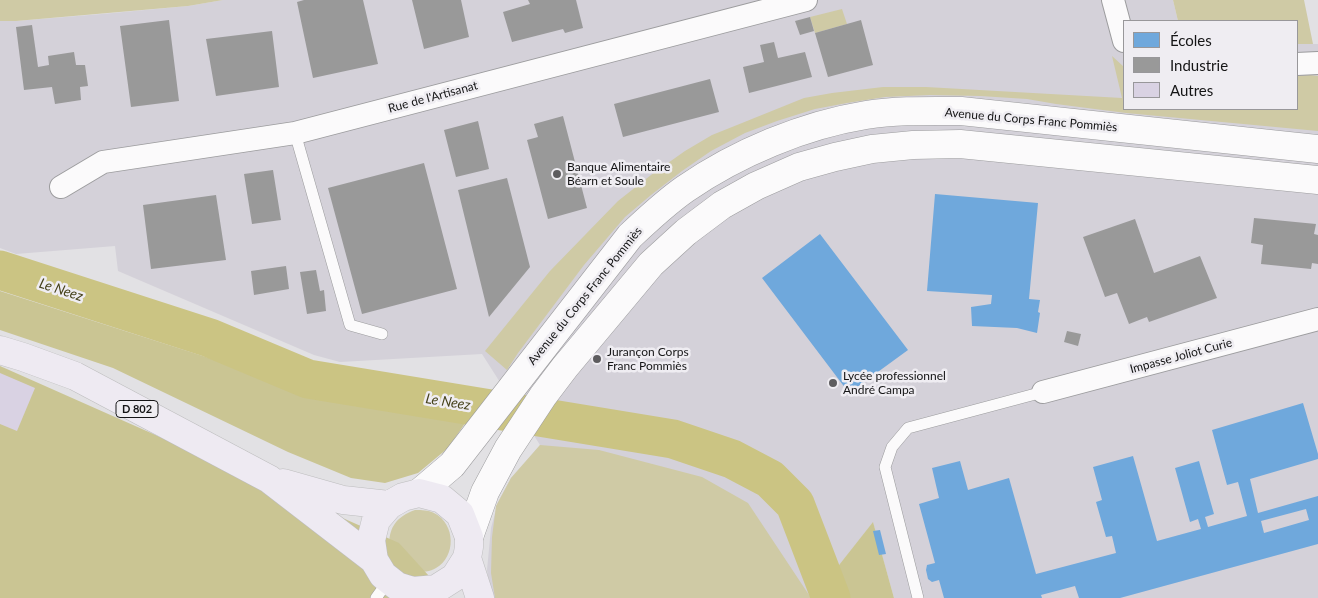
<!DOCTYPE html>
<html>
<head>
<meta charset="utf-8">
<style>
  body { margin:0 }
  #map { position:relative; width:1318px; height:598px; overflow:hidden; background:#e2e1e4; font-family:Lato,sans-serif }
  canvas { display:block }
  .legend { position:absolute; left:1123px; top:20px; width:175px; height:90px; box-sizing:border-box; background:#efedf2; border:1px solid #98979a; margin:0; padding:6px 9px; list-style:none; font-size:15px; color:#151516 }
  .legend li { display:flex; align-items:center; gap:10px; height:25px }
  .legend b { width:25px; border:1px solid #98979a }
</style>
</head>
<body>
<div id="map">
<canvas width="1318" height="598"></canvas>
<ul class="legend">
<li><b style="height:14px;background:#6fa8dc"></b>Écoles</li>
<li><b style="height:14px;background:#999"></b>Industrie</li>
<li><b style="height:14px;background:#d9d2e3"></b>Autres</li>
</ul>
</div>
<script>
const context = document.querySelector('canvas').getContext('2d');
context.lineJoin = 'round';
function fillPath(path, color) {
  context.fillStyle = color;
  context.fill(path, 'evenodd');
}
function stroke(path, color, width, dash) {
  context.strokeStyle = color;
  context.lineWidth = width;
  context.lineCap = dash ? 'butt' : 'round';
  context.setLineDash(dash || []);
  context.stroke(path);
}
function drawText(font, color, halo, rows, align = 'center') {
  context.font = font + ' Lato,sans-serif';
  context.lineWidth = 5;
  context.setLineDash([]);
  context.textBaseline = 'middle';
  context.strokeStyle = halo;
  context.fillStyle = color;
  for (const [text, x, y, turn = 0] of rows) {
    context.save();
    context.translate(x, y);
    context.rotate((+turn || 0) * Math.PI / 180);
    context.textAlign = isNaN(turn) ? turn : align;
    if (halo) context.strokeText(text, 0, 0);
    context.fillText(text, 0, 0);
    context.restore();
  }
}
fillPath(new Path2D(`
  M223,0H1173L1178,21H1124V109H1297V44H1318V598H894L873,523L813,598H491L487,570L491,528L498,502L511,478L540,445L482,354L340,362L314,355L118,271L115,246L16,254L0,248V21H16L102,14L188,6Z`), '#d4d1d9');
fillPath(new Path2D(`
  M0,0H223L188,6L16,21H0Z
  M1173,0H1304L1313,44H1297V21H1178Z
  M842,9L847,24L815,33L810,17Z
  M1112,56L1124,67V109H1297V76L1310,75L1318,76V131L1126,113L1056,104L1027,99L980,96L930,95L885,97L847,103L815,109L777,121L745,133L711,151L682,171L651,195L625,217L584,265L518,353L507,370L485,351L550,271L618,201L651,175L685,151L712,135L742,123L804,98L832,93L883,87H926L1122,98Z
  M540,445L599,450L702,477L748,503L811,598H495L491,573L492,537L496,506L511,478Z
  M415,510C422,510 428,510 434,513C456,524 456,557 436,568C430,572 423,572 416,572L389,547C389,527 396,517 415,510Z`), '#cfcaa5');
fillPath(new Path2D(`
  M0,291L206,357L290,388L468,419L448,448L418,473L385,483L351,478L288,452L113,368L0,330Z
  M0,366L399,543L449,598H0Z
  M873,522L894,598H813Z`), '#cac593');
fillPath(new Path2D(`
  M935,194L1038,203L1029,299L1040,300L1038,312L1040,313L1037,333L1017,328L972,326L971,307L991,304L992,295L927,291Z
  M820,234L908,350L849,393L762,278Z
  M1303,403L1318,454V459L1250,479L1258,513L1318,496V544L1120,598H1079L1075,586L1041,595L1042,598H944L939,580L932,582L928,579L926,570L927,565L935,563L919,504L939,498L932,468L960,461L968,490L1009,478L1036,574L1116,553L1112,536L1106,537L1096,502L1102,500L1093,467L1133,456L1157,541L1201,529L1198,519L1190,522L1175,468L1199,461L1214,514L1205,517L1208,527L1247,516L1238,482L1227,485L1212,430ZM1306,509L1309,520L1264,533L1261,521Z
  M880,530L886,554L879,555L873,531Z`), '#6fa8dc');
fillPath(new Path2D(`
  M304,0H363L378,64L313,78L297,2Z
  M412,0H461L469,37L424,49Z
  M528,0H576L583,28L565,33L563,29L512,42L503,12L530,4Z
  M810,17L814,31L800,35L795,21Z
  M169,20L179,101L131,107L120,26Z
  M861,20L873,65L828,77L815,33Z
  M32,25L38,67L49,65L48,56L74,52L76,65H85L88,86L80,87L81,100L55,104L52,87L24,90L16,27Z
  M272,31L279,87L216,96L206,39Z
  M774,42L778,58L805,52L812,77L749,93L743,67L764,62L760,45Z
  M710,79L719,112L623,137L614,104Z
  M563,116L587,208L548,219L527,140L538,137L534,124Z
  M478,121L489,169L456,177L444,130Z
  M424,163L457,289L362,314L328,188Z
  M273,170L281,220L252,224L244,174Z
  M507,178L530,267L489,317L458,190Z
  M216,195L226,260L151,269L143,205Z
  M1254,218L1316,224L1314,234L1318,235V264L1312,263L1311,269L1261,264L1263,245L1251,243Z
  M1135,219L1154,273L1200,256L1217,298L1149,322L1147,317L1129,324L1117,293L1105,297L1083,237Z
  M286,266L289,289L254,295L251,271Z
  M316,270L320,291L324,290L326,311L307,314L300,272Z
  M1067,331L1081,334L1078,346L1064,342Z`), '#999');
stroke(new Path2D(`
  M0,270L210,338L308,379L673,439L732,459L770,479L795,504L831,598`), '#cbc483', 39);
fillPath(new Path2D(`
  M0,373L35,388L17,431L0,424Z`), '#d9d2e3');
const lane = new Path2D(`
  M295,133L350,325L382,334
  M376,598L389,580
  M918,598L885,467L892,447L908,428L1043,392`);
const street = new Path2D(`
  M1113,0L1124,41
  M1297,64L1318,63
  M61,187L103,162L295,133L806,0
  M1043,392L1318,319`);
const secondary = new Path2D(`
  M419,493L452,465L630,236C648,219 665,203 685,189C737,153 804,125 866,115C898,110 929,111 961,111L1318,149
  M469,537L485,492L508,449L543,396L565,367L651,264L686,232L722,205L756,186L799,167L835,157L872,149L913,145L960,144L1318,180`);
const primary = new Path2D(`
  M0,350L23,357L75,376L269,479L374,560L383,575L397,586L413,591L436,589L455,577L467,558L469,547V537L460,514L442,499L419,493L403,497L389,505L376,520L371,540L374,560
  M283,483L343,500L389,505
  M467,558L480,598`);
stroke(lane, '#9c9c9e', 12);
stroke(street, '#9c9c9e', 24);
stroke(secondary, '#9c9c9e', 29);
stroke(primary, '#bdbdbe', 29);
stroke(lane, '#fbfafb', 11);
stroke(street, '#fbfafb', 22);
stroke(secondary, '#fbfafb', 28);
stroke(primary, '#eeeaf2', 28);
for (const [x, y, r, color] of [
  [557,174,5,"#5d5c5e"],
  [597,359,5,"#5d5c5e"],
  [833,383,5,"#5d5c5e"]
]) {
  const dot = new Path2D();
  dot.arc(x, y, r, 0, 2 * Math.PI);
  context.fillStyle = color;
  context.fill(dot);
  stroke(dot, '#efedf2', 2);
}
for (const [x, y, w] of [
  [137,409,42]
]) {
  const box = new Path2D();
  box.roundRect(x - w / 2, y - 8.5, w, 17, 4);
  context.fillStyle = '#efedf2';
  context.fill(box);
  stroke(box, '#151516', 1);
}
drawText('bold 11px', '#151516', null, [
  ["D 802",137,409]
]);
drawText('12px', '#151516', '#efedf2', [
  ["Rue de l'Artisanat",433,97,-15],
  ["Avenue du Corps Franc Pommiès",1031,120,5],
  ["Avenue du Corps Franc Pommiès",585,296,-51],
  ["Impasse Joliot Curie",1181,356,-15]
]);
drawText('12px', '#151516', '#efedf2', [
  ["Banque Alimentaire",567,167],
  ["Béarn et Soule",567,181],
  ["Jurançon Corps",607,352],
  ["Franc Pommiès",607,366],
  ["Lycée professionnel",843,376],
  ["André Campa",843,390]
], 'left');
drawText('italic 14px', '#46421b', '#efedf2', [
  ["Le Neez",61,290,18],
  ["Le Neez",448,402,9]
]);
</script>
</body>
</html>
